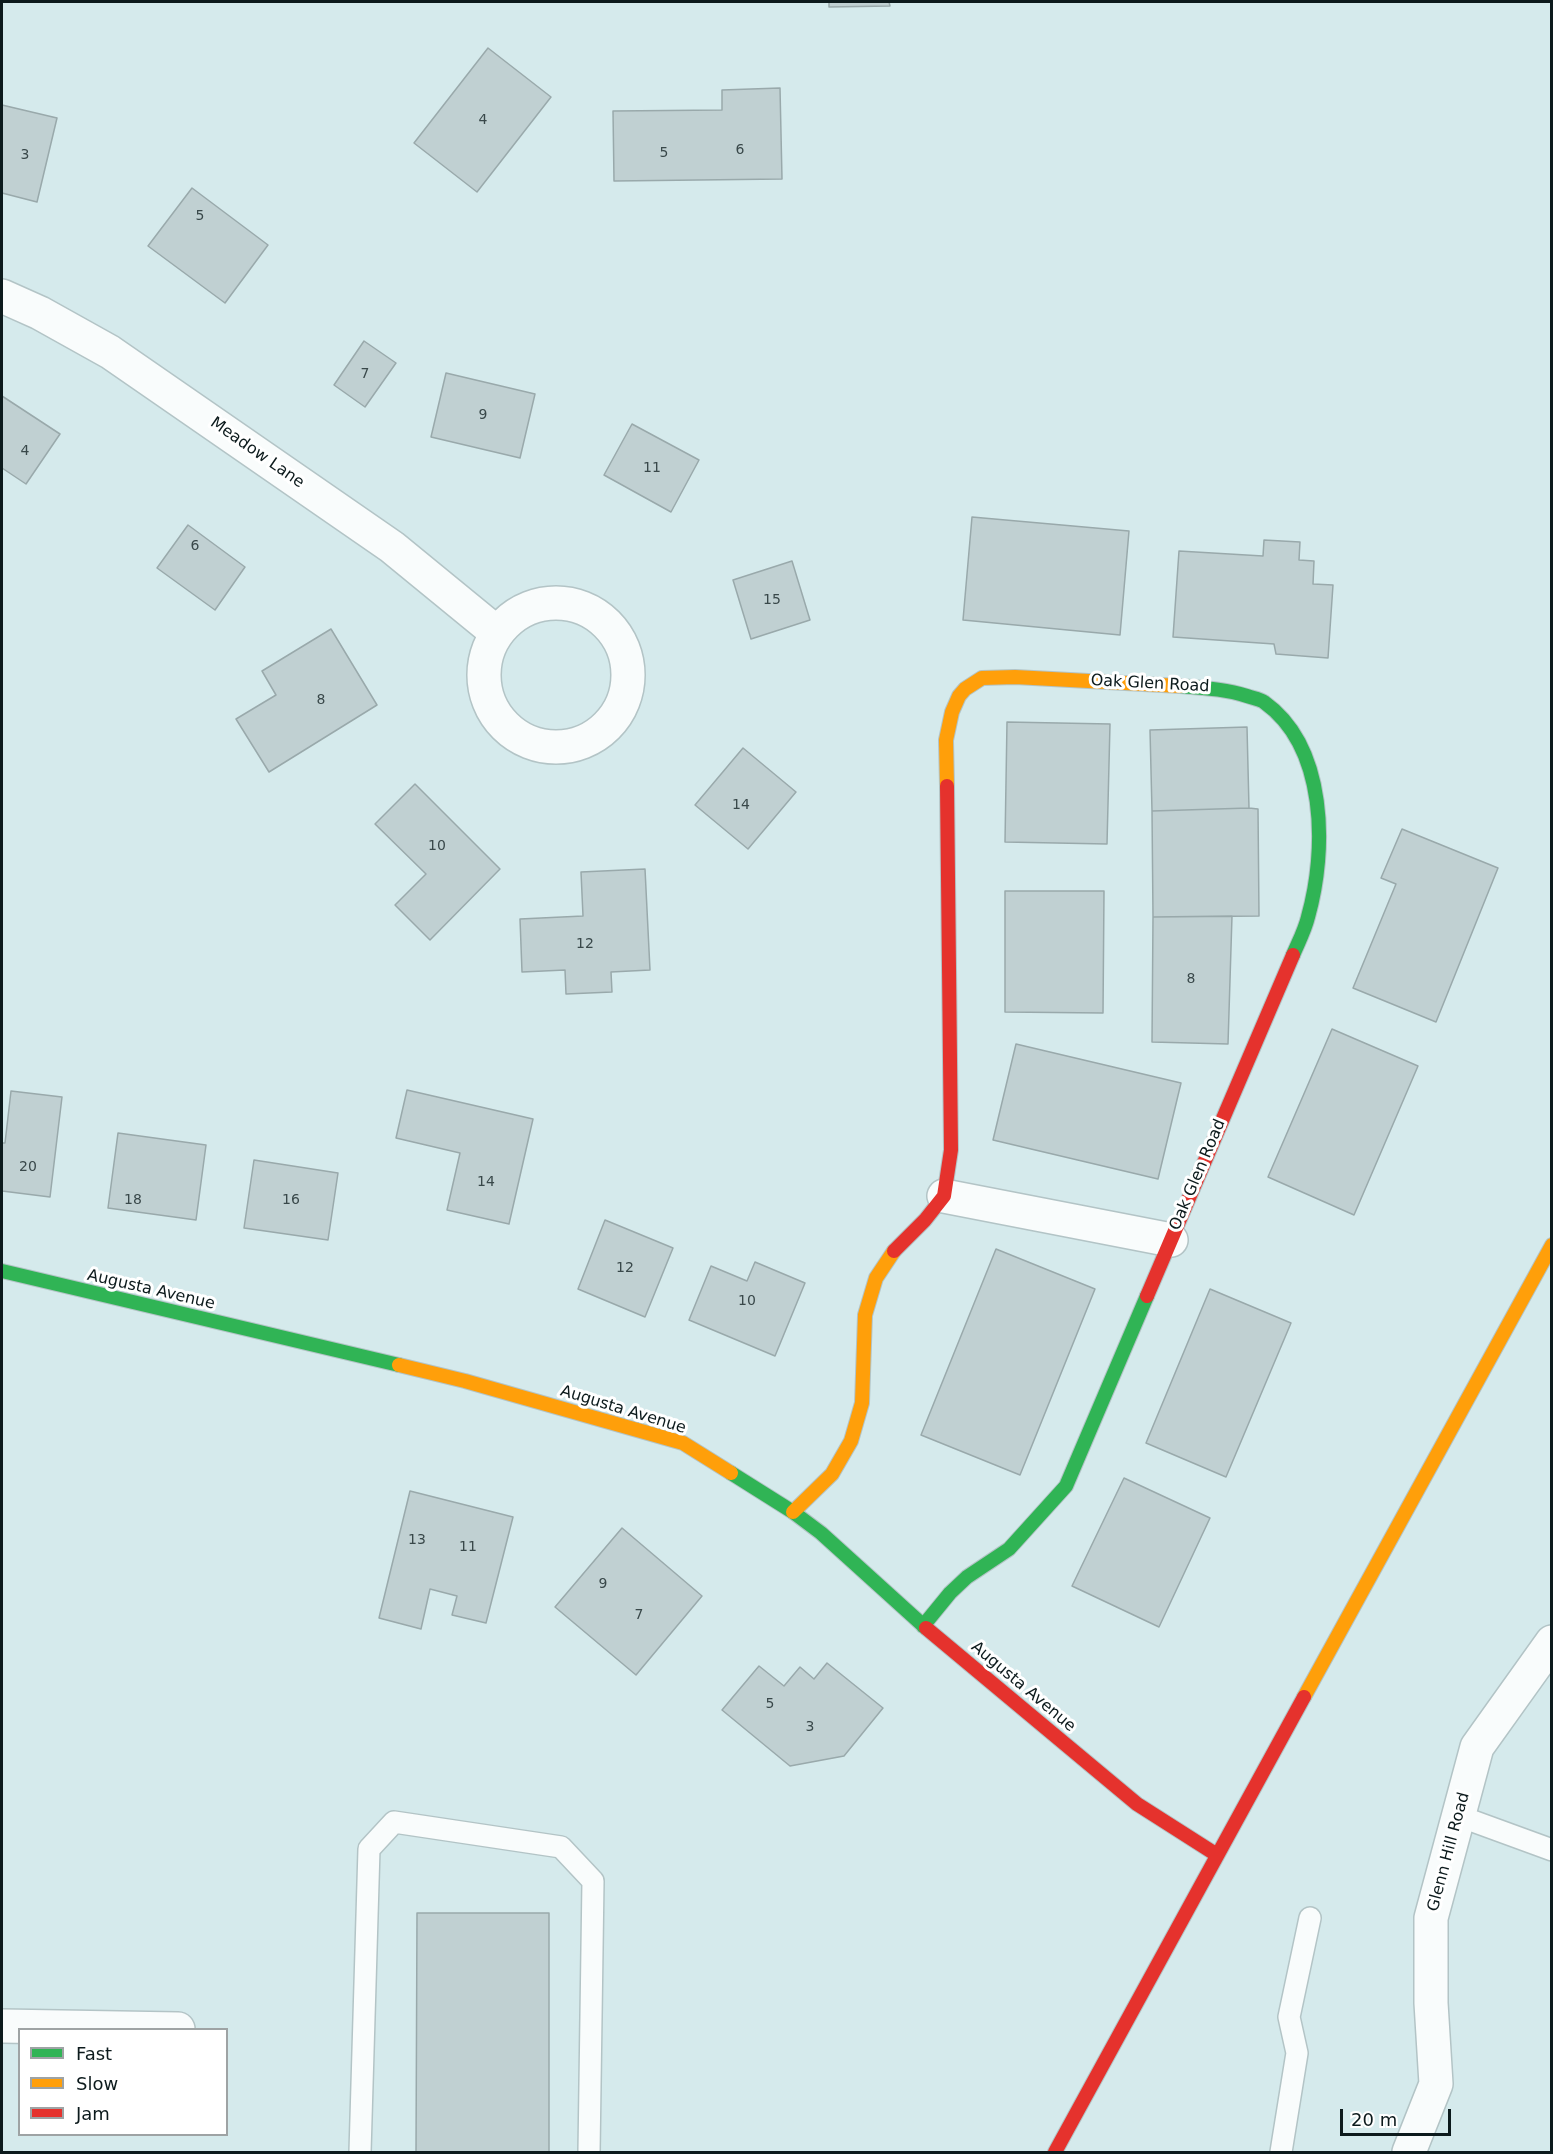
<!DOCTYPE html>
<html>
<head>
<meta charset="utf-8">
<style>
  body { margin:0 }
  #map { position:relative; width:1553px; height:2154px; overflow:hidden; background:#d5eaec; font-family:"DejaVu Sans",sans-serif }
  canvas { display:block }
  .frame { position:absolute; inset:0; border:3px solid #0c1a1c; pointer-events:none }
  .legend { position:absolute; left:18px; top:2028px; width:210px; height:108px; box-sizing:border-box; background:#fff; border:2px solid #9ea3a4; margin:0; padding:8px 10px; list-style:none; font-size:18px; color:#0c1a1c }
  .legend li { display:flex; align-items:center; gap:12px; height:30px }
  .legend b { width:30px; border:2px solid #9ea3a4 }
  .scale { position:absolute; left:1340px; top:2109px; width:111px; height:27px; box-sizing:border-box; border:3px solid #0c1a1c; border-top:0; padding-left:8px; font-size:18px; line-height:21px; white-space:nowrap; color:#0c1a1c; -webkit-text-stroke:4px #fff; paint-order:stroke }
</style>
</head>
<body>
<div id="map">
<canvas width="1553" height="2154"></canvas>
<div class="frame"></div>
<ul class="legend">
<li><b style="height:8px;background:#30b455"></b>Fast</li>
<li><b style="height:8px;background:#ff9f0a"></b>Slow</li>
<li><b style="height:8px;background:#e5322d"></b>Jam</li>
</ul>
<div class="scale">20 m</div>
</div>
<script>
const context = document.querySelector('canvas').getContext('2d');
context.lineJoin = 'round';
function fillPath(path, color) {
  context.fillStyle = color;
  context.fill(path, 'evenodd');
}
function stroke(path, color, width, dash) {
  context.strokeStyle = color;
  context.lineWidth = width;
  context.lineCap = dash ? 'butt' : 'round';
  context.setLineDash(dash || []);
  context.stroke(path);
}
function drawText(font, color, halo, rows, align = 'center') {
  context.font = font + ' "DejaVu Sans",sans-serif';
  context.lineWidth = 6;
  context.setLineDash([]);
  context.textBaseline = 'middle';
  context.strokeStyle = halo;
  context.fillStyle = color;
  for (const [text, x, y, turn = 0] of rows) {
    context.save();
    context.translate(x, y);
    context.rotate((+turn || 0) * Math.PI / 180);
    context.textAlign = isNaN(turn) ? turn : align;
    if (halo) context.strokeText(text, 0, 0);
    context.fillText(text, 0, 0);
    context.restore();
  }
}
const building = new Path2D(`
  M829,2H889L890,6L829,7Z
  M488,48L551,97L477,192L414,143Z
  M780,88L782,179L614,181L613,111L722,110V90Z
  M2,105L57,118L37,202L2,193Z
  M192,188L268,245L225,303L148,246Z
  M364,341L396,363L365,407L334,385Z
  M446,373L535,394L520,458L431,437Z
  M2,396L60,434L26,484L2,468Z
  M632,424L699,460L671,512L604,475Z
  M972,517L1129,531L1120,635L963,620Z
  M188,525L245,567L215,610L157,568Z
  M1264,540L1300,542L1299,560L1314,561L1313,584L1333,585L1328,658L1276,654L1274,644L1173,637L1179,551L1263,556Z
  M792,561L810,620L751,639L733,580Z
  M331,629L377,705L269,772L236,719L276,695L262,671Z
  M1007,722L1110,724L1107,844L1005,842Z
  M1247,727L1249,808L1152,811L1150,730Z
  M743,748L796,792L748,849L695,805Z
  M415,784L500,869L430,940L395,905L426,874L375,824Z
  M1249,808L1258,809L1259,916L1153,917L1152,811Z
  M1402,829L1498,868L1436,1022L1353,988L1396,884L1381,878Z
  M645,869L650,970L611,972L612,992L566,994L565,970L522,972L520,919L583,916L581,872Z
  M1005,891H1104L1103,1013L1005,1012Z
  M1232,916L1228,1044L1152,1042L1153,917Z
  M1332,1029L1418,1066L1354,1215L1268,1177Z
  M1016,1044L1181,1083L1158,1179L993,1140Z
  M407,1090L533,1119L509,1224L447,1210L460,1153L396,1138Z
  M11,1091L62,1097L50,1197L2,1191V1143H5Z
  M118,1133L206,1145L196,1220L108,1208Z
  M254,1160L338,1173L328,1240L244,1228Z
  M605,1220L673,1248L645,1317L578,1289Z
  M996,1249L1095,1289L1020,1475L921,1435Z
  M755,1262L805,1283L775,1356L689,1320L711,1266L747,1281Z
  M1210,1289L1291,1323L1226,1477L1146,1443Z
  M1124,1478L1210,1518L1159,1627L1072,1586Z
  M410,1491L513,1517L486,1623L452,1615L457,1596L430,1589L421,1629L379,1618Z
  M622,1528L702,1596L636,1675L555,1607Z
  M827,1663L883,1708L844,1756L790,1766L722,1710L759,1666L784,1686L800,1667L814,1679Z
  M417,1913H549V2152H416Z`);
fillPath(building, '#c0d0d2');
stroke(building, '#99a9ab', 1.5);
const lane = new Path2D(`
  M1459,1816L1552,1850
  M360,2152L369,1849L394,1822L561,1847L593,1881L589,2152
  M1281,2152L1297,2053L1289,2017L1310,1918`);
const street = new Path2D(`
  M2,296L40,313L110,352L392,547L497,633
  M484 675a72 72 0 1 1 144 0a72 72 0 1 1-144 0Z
  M944,1196L1171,1240
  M2,2026L178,2029
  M1409,2152L1436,2084L1431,2003V1918L1477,1747L1552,1642`);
const fast = new Path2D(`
  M1180,686C1204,688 1225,689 1247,696C1253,698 1260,699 1264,702C1327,747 1327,850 1308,917C1305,930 1298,943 1293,955
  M2,1271L399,1365
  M731,1473L793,1512L821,1533L926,1628
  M923,1626L950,1593L967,1577L1009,1549L1066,1486L1147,1296`);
const slow = new Path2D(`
  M947,786L946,740L952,712L959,696L965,689L982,678L1015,677L1180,686
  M399,1365L465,1381L683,1443L731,1473
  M793,1512L832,1474L851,1441L862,1403L865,1315L876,1278L894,1251
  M1304,1697L1552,1245`);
const jam = new Path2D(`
  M894,1251L925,1220L944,1196L951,1150L947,786
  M1147,1296L1293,955
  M926,1628L1137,1804L1217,1855
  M1055,2152L1304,1697`);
stroke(lane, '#b3c4c6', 24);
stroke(street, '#b3c4c6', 36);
stroke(fast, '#b3c4c6', 16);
stroke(slow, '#b3c4c6', 16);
stroke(jam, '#b3c4c6', 16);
stroke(lane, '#f9fcfc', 21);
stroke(street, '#f9fcfc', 33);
stroke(fast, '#30b455', 14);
stroke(slow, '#ff9f0a', 14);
stroke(jam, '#e5322d', 14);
drawText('14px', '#39484a', null, [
  ["4",483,120],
  ["6",740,150],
  ["5",664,153],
  ["3",25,155],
  ["5",200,216],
  ["7",365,374],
  ["9",483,415],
  ["4",25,451],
  ["11",652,468],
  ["6",195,546],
  ["15",772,600],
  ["8",321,700],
  ["14",741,805],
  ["10",437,846],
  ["12",585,944],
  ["8",1191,979],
  ["20",28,1167],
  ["14",486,1182],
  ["18",133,1200],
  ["16",291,1200],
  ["12",625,1268],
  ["10",747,1301],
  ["13",417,1540],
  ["11",468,1547],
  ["9",603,1584],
  ["7",639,1615],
  ["5",770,1704],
  ["3",810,1727]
]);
drawText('16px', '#0c1a1c', '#fff', [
  ["Meadow Lane",257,453,35],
  ["Oak Glen Road",1150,684,3],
  ["Oak Glen Road",1198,1175,-67],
  ["Augusta Avenue",151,1290,13],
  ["Augusta Avenue",623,1410,17],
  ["Augusta Avenue",1023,1687,40],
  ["Glenn Hill Road",1449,1852,-75]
]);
</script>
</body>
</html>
